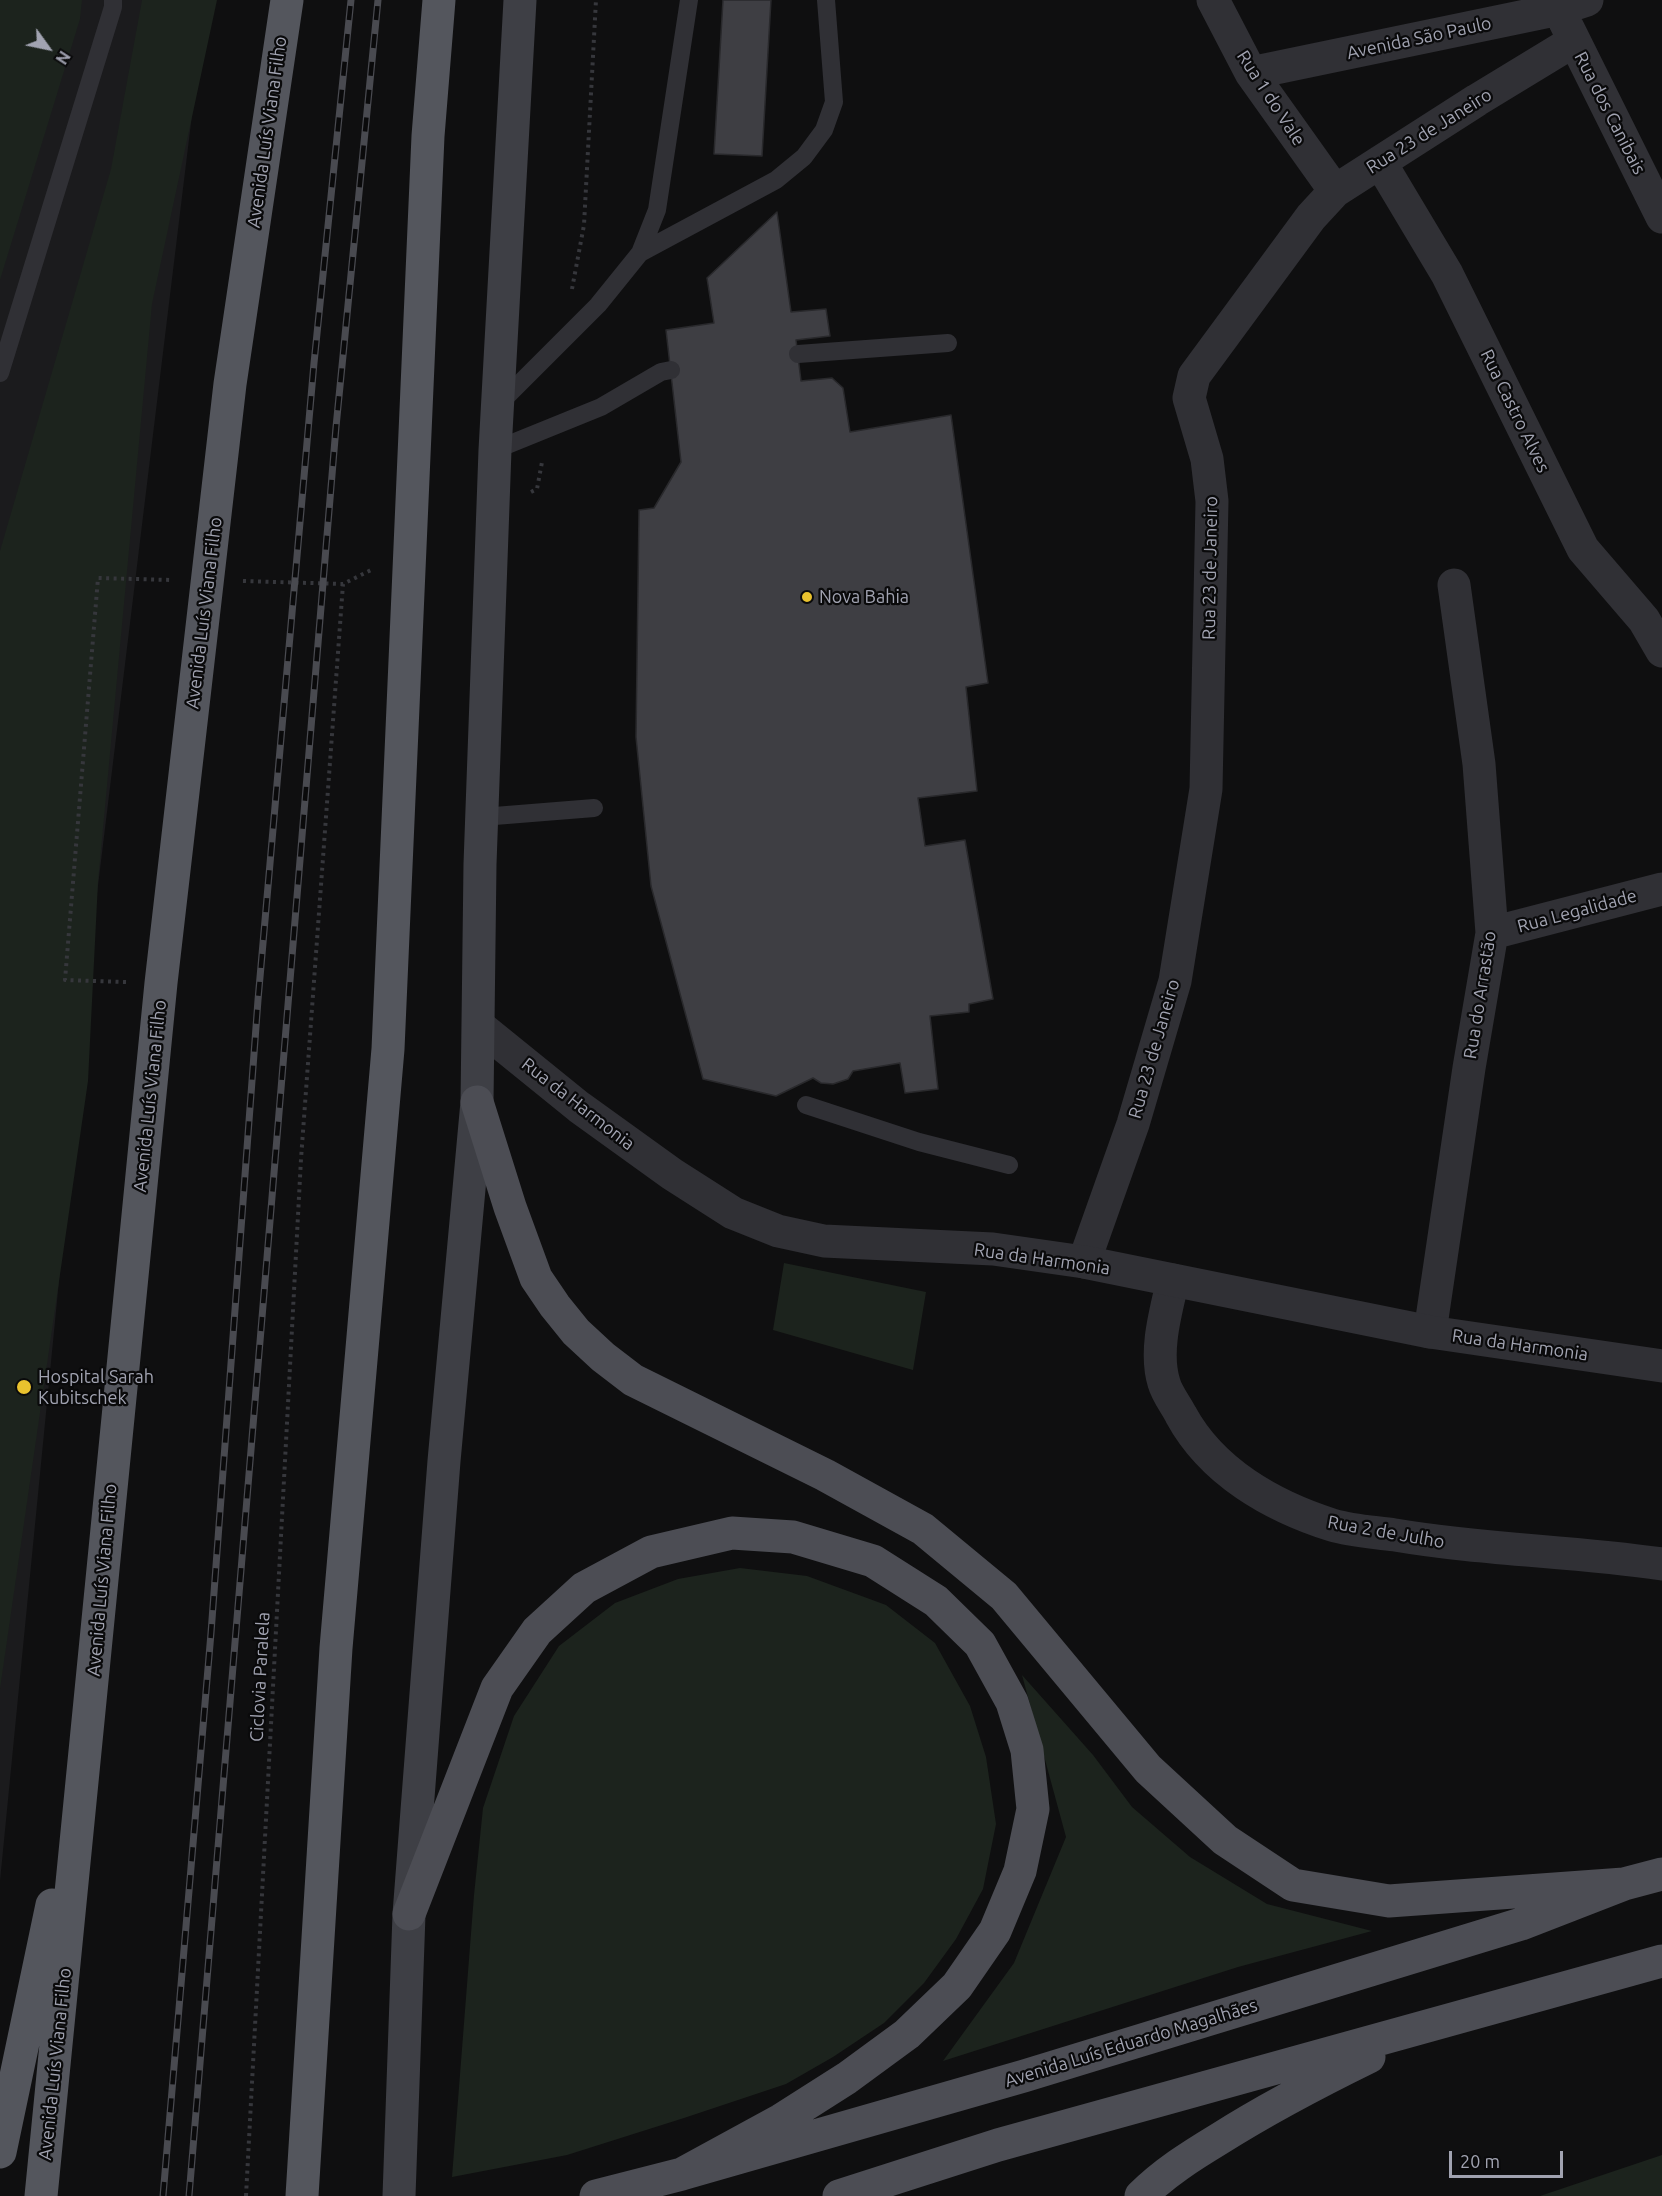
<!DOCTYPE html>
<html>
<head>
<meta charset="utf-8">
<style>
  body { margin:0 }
  #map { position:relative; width:1662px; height:2196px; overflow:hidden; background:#0f0f10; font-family:Ubuntu,sans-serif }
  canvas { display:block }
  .north { position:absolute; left:18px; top:18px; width:60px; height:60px; -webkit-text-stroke:4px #0a0a0b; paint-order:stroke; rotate:123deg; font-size:16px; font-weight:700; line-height:24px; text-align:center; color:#a1a3b1 }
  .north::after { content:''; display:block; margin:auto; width:21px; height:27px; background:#a1a3b1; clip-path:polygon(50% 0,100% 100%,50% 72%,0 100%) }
  .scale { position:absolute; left:1449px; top:2151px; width:114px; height:27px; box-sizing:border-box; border:3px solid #a1a3b1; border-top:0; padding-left:8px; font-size:18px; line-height:21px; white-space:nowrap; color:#a1a3b1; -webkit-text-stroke:4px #0a0a0b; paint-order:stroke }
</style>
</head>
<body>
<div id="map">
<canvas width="1662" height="2196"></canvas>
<div class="north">N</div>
<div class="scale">20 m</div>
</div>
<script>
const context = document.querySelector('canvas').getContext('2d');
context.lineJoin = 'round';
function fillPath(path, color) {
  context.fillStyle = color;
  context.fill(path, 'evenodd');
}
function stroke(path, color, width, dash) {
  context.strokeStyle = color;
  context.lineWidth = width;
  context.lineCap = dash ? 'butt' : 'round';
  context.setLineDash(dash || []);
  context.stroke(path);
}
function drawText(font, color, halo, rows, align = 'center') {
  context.font = font + ' Ubuntu,sans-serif';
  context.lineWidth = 4.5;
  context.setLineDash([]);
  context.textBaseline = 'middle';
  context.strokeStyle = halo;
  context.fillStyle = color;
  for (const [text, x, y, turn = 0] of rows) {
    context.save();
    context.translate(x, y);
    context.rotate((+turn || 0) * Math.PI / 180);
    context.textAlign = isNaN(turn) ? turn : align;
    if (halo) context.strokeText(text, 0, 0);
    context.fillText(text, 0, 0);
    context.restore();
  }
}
fillPath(new Path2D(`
  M0,0H206L97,894L0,1881Z`), '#1b1b1d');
fillPath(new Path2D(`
  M0,0H82L80,19L0,280Z
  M142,0H217L152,304L98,882L88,1081L0,1689V551L111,169Z
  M784,1263L926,1292L913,1370L773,1330Z
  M740,1568L807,1576L886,1605L935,1643L970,1706L986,1757L996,1824L983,1889L956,1939L924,1983L884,2023L833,2057L786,2084L684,2118L567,2155L452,2177L474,1895L483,1808L514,1716L559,1646L615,1603L678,1579Z
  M1022,1675L1093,1755L1132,1807L1190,1857L1267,1904L1372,1931L1238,1967L943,2061L1014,1963L1066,1837Z
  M1662,2155V2196H1540Z`), '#1c231d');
const building = new Path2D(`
  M723,0H771L762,156L714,154Z
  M777,212L791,312L826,309L830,336L796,340L801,381L832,378L843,388L850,432L951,415L988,683L966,687L977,791L918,798L925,846L965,840L993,999L969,1004V1012L930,1016L938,1089L905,1093L900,1063L853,1071L848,1079L833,1084L821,1083L813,1078L776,1096L703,1079L651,886L636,737L639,510L654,508L681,462L666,330L714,323L707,278Z`);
fillPath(building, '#3e3e43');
stroke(building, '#29292c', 1.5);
stroke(new Path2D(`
  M572,289L584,225L596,0
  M531,492L537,489L542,462
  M243,581L343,584L373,569
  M126,982L65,980L98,578L172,580
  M246,2196L301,1159L343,584`), '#36373c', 4, [3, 4.5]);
stroke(new Path2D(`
  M640,253L776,180L804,157L824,130L834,102L826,0
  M798,354L948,343
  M0,373L113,7V0
  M498,405L598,305L640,253L657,210L689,0
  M495,450L601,407L661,372L671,370
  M482,817L594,808
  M806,1105L919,1142L1009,1165`), '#303035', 18);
stroke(new Path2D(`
  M1213,0L1251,73L1335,191
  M1565,22L1662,217
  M1251,73L1559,9L1587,0
  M1380,162L1447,274L1583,549L1644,620L1662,651
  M1492,933L1662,889
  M1084,1262L1133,1124L1175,981L1206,789L1212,501L1207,459L1189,398L1194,376L1311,217L1335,191L1477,100L1574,41
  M1173,1280C1166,1311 1154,1351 1164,1383C1167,1394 1176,1405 1181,1415C1212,1472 1272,1506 1332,1525C1352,1531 1374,1532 1395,1535C1483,1550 1573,1551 1662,1564
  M1430,1332L1469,1068L1492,933L1479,764L1454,585`), '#303035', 33);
stroke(new Path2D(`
  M479,1026L579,1107L672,1174L733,1213L778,1231L824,1241L993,1249L1084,1262L1430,1332L1662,1366`), '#303035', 33);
stroke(new Path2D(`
  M399,2196L409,1914L444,1461L477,1102L480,864L495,450L520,0`), '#3e3f45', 33);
stroke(new Path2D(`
  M477,1102L510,1207L536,1278L555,1306L576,1332L603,1357L633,1380L825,1475L923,1529L1004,1596L1148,1769L1225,1840L1293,1885L1389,1901L1624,1884
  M409,1914L497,1688L537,1631L584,1588L651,1552L732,1533L793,1537L873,1561L936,1601L980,1644L1012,1702L1027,1750L1033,1809L1020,1871L995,1931L957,1986L907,2034L847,2078L781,2120L682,2174
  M596,2196L682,2174L1024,2076L1521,1924L1624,1884L1662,1874
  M839,2196L998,2145L1662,1961
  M1141,2196C1164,2173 1191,2156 1219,2139C1268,2108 1318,2082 1369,2057`), '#4c4d54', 33);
stroke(new Path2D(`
  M0,2152L52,1905
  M41,2196L161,983L230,384L287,0
  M302,2196L336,1648L388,1049L428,136L439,0`), '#54565d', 33);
const rail = new Path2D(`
  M163,2196L211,1633L258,1000L314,363L351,0
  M189,2196L336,427L378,0`);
stroke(rail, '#494a50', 7);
stroke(rail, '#0a0a0b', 4.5, [14]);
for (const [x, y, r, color] of [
  [807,597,6,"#e9c22e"],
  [24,1387,8,"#e9c22e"]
]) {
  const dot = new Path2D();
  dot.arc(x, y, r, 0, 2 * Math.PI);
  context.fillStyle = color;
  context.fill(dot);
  stroke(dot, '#0a0a0b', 2);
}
drawText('18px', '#a1a3b1', '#0a0a0b', [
  ["Avenida São Paulo",1419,38,-12],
  ["Rua 1 do Vale",1271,98,57],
  ["Rua dos Canibais",1610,113,63],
  ["Rua 23 de Janeiro",1429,131,-32],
  ["Avenida Luís Viana Filho",267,132,-82],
  ["Rua Castro Alves",1515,411,64],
  ["Rua 23 de Janeiro",1210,568,-89],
  ["Avenida Luís Viana Filho",204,613,-83],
  ["Rua Legalidade",1577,911,-15],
  ["Rua do Arrastão",1480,995,-81],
  ["Rua 23 de Janeiro",1154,1049,-74],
  ["Avenida Luís Viana Filho",150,1096,-84],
  ["Rua da Harmonia",578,1104,38],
  ["Rua da Harmonia",1042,1259,8],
  ["Rua da Harmonia",1520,1345,8],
  ["Rua 2 de Julho",1386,1532,10],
  ["Avenida Luís Viana Filho",102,1580,-85],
  ["Ciclovia Paralela",260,1677,-87],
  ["Avenida Luís Eduardo Magalhães",1131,2043,-17],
  ["Avenida Luís Viana Filho",55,2064,-84]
]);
drawText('18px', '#a1a3b1', '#0a0a0b', [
  ["Nova Bahia",819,597],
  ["Hospital Sarah",38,1377],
  ["Kubitschek",38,1398]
], 'left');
</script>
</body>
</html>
